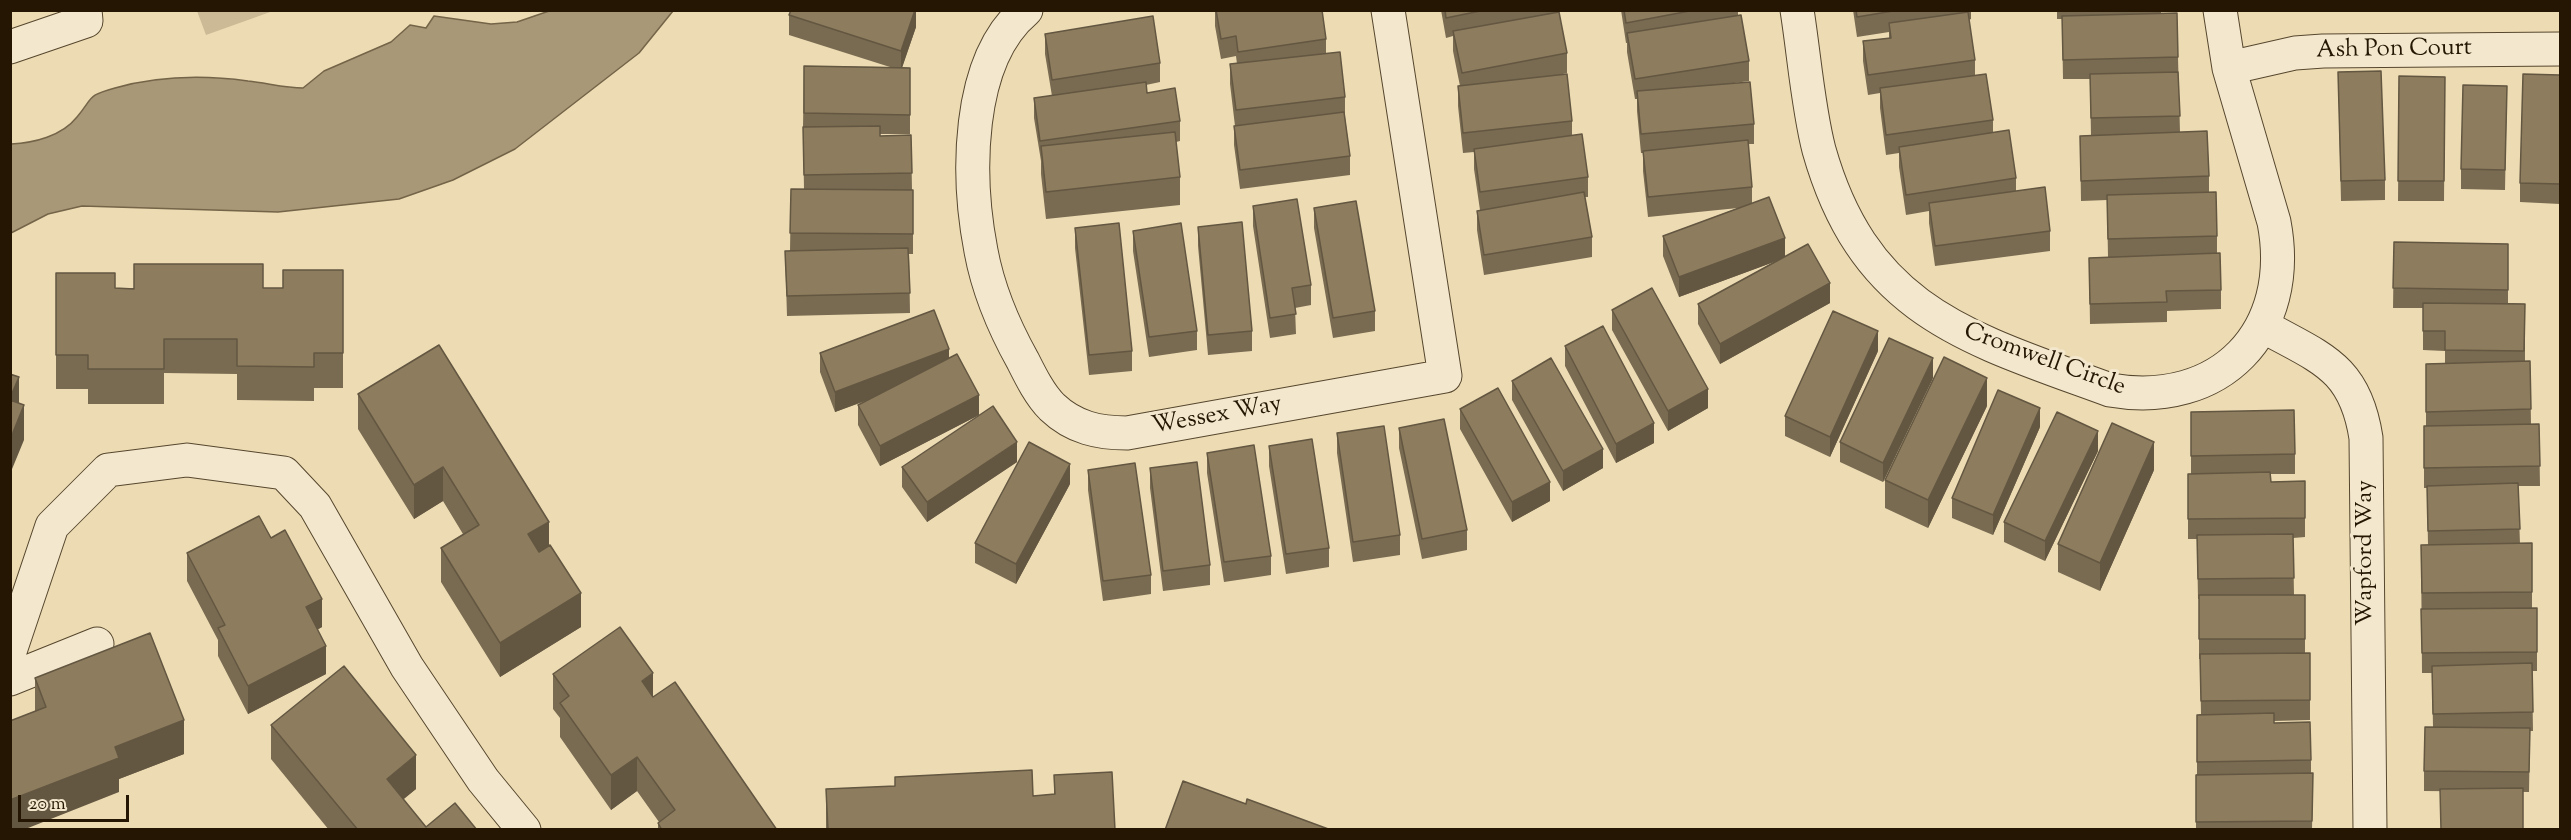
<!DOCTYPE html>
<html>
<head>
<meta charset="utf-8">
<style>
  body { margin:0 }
  #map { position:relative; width:2571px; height:840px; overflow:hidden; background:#eddbb3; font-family:"Sorts Mill Goudy",serif }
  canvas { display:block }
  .frame { position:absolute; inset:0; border:12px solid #241602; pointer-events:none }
  .scale { position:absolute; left:18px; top:795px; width:111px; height:27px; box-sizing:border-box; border:3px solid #241602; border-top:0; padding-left:8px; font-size:18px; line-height:21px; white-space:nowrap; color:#241602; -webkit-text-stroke:4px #f3e8ce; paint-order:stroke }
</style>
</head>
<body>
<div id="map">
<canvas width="2571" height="840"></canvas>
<div class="frame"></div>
<div class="scale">20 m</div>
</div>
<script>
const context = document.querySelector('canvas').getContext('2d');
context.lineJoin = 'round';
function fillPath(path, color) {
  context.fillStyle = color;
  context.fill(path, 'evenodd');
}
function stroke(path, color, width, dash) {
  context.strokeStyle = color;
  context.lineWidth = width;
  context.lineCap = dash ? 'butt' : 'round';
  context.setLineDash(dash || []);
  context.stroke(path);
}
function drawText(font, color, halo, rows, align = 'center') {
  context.font = font + ' "Sorts Mill Goudy",serif';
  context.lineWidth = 6;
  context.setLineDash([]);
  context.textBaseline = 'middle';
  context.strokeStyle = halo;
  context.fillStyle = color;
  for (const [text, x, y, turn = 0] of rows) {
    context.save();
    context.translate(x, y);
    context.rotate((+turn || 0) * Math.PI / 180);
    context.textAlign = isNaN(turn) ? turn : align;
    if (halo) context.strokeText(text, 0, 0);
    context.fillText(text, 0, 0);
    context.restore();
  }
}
fillPath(new Path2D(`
  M197,11H273L206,35Z`), '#cbba95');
const water = new Path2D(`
  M552,10L673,11L639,53L515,149L453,180L399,199L278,212L82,206L48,214L11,233V144C34,143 62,136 77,117C94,97 86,96 115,88C158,76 204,75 248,81C267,83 285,88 303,88L324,71L391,42L410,25L426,28L434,16L491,24L517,22Z`);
fillPath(water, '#a99877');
stroke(water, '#746448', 1.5);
const minor = new Path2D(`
  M1026,10C965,61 967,179 981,251C988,289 1004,327 1023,361C1031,377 1040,395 1052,407C1074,428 1099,433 1127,433L1445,376L1388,10
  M1797,10C1804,54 1808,108 1819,150C1865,312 1968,338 2110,390C2220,409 2295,332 2274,222L2229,68L2220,10
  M10,47L86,21L85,10
  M2229,68L2295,53L2323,51L2560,49
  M2263,326C2320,358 2355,366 2366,438L2370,830
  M10,651L52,526L108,470L187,460L284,473L315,506L407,667L483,780L524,830
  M10,679L97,644`);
stroke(minor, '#56472e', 35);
stroke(minor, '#f3e8ce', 33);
fillPath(new Path2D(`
  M916,10V27L902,67L910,68V134H880V136L911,135L912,190L913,210V254H909L910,313L787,316L785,251H790L791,189H804L803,127L804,66L890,67L789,35V15Z
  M1215,10H1322L1326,39V53L1345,97V117L1350,156V175L1240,189L1234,145V126H1235L1230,84V64H1237L1236,56L1221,59L1215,26Z
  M1441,10H1556L1567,53V73L1554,76L1572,121V135L1588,177V197H1585L1592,237V257L1484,275L1477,230V211L1480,210L1474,169V152L1463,153L1458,106V86H1460L1453,51V36L1446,38Z
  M1621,10H1738V15L1749,61V81L1734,83L1754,124V144H1748L1752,187V203L1785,256L1830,303L1720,364L1698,324V304L1776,261L1679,297L1663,256V236L1738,208L1648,217L1643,171V153H1641L1637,111V99H1635L1627,52V43H1626Z
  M1853,10H1971V19L1969,20L1975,60V75L1993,120V132L2016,178V191L2050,231V251L1935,266L1929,223V211L1906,215L1899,167V153L1886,155L1880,108V93L1868,95L1863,61V41L1889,38V32L1857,37Z
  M2057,10H2161V13L2178,57L2180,132L2209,176V192L2217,236V253L2221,290V309L2167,311V322L2090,324L2089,258L2108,257L2107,200L2081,201L2080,136H2091L2090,79H2063L2062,19H2057Z
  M1045,34L1160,63V82L1146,85L1147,93L1180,121V141L1176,142L1180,177V205L1046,219L1041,174V161L1034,118V98L1052,96L1045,54Z
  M2338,72L2385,180V200L2341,201Z
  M2560,75V204L2520,202V183Z
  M2399,76L2445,77L2444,201H2398Z
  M2507,86L2505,190L2461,189V169Z
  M1253,206L1311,285V305L1295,308L1296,334L1270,338L1253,226Z
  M1314,208L1375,311V331L1333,338L1314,228Z
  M1198,227L1252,331V351L1208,355L1198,246Z
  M1075,228L1132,351V371L1089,375L1075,248Z
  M1133,231L1197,331V350L1149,357L1133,251Z
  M2394,242L2508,244V303L2525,304V361H2530L2531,424H2539L2540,486H2518L2520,544L2532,543V608H2537V671H2532L2533,731H2530L2529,792L2424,791V771L2433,727L2432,673H2422L2421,545H2428L2427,488H2424V446L2426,426V364L2445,363V351L2423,350V308H2393Z
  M343,270V388H314V401L237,400V374L164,373V404H88V389H56V273L115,288H283Z
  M1612,310L1708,408L1668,431L1612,330Z
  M1565,346L1654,443L1616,463L1565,366Z
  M1878,351L1830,457L1785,436V416Z
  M820,353L949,359L979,415L880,466L858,425V405L871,399L835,412L820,372Z
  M1933,378L1883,482L1840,462V442Z
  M1512,381L1603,468L1563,491L1512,400Z
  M358,394L549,546L581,627L500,677L441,582V548L463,534L443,501L414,519L358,429Z
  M1987,406L1928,528L1885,508V480Z
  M1460,409L1550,501L1512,522L1460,429Z
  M2191,412L2295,454V474H2271V482L2305,481V537L2293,538L2294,595H2305V653H2310V720L2274,721V723L2311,760V773H2313L2312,830H2196V775L2197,774V715L2201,714L2200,659H2199V599H2198L2197,539H2188V474H2191Z
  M2040,427L1993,535L1952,518V498Z
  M1399,428L1467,530V550L1422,559L1399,448Z
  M1337,433L1400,535V555L1353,562L1337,453Z
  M1269,446L1329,548V567L1286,574L1269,466Z
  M2098,451L2045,561L2004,542V522Z
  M1207,453L1271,556V575L1224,582L1207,473Z
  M1017,462L927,522L902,487V467Z
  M1150,468L1210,565V585L1163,591L1150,488Z
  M1088,470L1151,575V594L1103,601L1088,490Z
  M2154,470L2100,591L2058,572V544Z
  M1070,484L1016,584L975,563V543Z
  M271,538L322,627L317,630L326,674L248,714L218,656V640L187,581V553Z
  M553,674L653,696L777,830H658V823L659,822L637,791L611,810L560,737V718L553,709Z
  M35,678L184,754L119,779V792L35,712Z
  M271,725L416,789L403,799L426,827L477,830H329L271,759Z
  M1054,775L1115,830H826V789L895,786V777L1033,796L1054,794Z`), '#796b51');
fillPath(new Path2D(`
  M915,10H916V27L901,71V51Z
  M1785,238V258L1679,297V277Z
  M1830,283V303L1720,364V344Z
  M1878,331V351L1830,457V437Z
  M949,349V369L835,412V392Z
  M1933,358V378L1883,482V463Z
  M19,377V411L10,432V398Z
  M1987,378V406L1928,528V500Z
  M1708,389V408L1668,431V411Z
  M979,395V415L880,466V446Z
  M24,405V440L10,474V440Z
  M2040,408V427L1993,535V515Z
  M1654,423V443L1616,463V444Z
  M2098,431V451L2045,561V541Z
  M1017,442V462L927,522V502Z
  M2154,442V470L2100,591V563Z
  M1603,449V468L1563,491V471Z
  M1070,464V484L1016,584V564Z
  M443,467V501L414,519V485Z
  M1550,482V501L1512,522V502Z
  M549,522V556L528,569V534Z
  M581,593V627L500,677V643Z
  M322,599V627L306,635V607Z
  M326,646V674L248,714V686Z
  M653,673V707L642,681Z
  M184,720V754L119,779V792L23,830H10V800L115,747Z
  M416,755V789L387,813V779Z
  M637,757V791L611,810V775Z`), '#635742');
const building = new Path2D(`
  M791,10H915L901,51L789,15Z
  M1216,10H1322L1326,39L1238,52L1236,36L1221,39Z
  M1445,10H1485L1446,18Z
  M1624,10H1695L1626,23Z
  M1856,10H1899L1857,17Z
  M1559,12L1567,53L1462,73L1453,31Z
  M1968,12L1975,60L1868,75L1863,41L1891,38L1889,23Z
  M2177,13L2178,57L2063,60L2062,16Z
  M1741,15L1749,61L1635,79L1627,33Z
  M1153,16L1160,63L1052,80L1045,34Z
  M1340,52L1345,97L1236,110L1230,64Z
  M804,66L910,68V115L804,113Z
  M2381,71L2385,180L2341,181L2338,72Z
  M2178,72L2180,116L2091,118L2090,74Z
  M1567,74L1572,121L1463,133L1458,86Z
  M1986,74L1993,120L1886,135L1880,88Z
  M2523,74L2560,75V184L2520,183Z
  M2399,76L2445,77L2444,181H2398Z
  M1146,82L1147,93L1175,88L1180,121L1040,141L1034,98Z
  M1750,82L1754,124L1641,134L1637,91Z
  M2463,85L2507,86L2505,170L2461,169Z
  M1344,112L1350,156L1240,170L1234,126Z
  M880,126V136L911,135L912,173L804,175L803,127Z
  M2009,130L2016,178L1906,195L1899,147Z
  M2207,131L2209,176L2081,181L2080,136Z
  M1175,132L1180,177L1046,192L1041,146Z
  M1582,134L1588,177L1480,192L1474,149Z
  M1748,140L1752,187L1648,197L1643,151Z
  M2045,187L2050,231L1935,246L1929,203Z
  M791,189L913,190V234L790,233Z
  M1584,192L1592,237L1484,255L1477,211Z
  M2216,192L2217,236L2108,239L2107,195Z
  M1769,197L1785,238L1679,277L1663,236Z
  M1297,199L1311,285L1292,288L1296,314L1270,318L1253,206Z
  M1356,201L1375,311L1333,318L1314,208Z
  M1242,222L1252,331L1208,335L1198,227Z
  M1119,223L1132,351L1089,355L1075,228Z
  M1181,223L1197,331L1149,337L1133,231Z
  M2394,242L2508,244V290L2393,288Z
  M1808,244L1830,283L1720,344L1698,304Z
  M908,248L910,293L787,296L785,251Z
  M2220,253L2221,290L2166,291L2167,302L2090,304L2089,258Z
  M134,264H263V288H283V270H343V353H314V367L237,366V339H164V369H88V355H56V273H115V288L134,289Z
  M1652,288L1708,389L1668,411L1612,310Z
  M2423,303L2525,304L2524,351L2445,350V331H2423Z
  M934,310L949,349L835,392L820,353Z
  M1833,311L1878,331L1830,437L1785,416Z
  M1603,326L1654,423L1616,444L1565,346Z
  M1889,338L1933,358L1883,463L1840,442Z
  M439,345L549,522L528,534L539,552L550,545L581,593L500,643L441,548L479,525L443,467L414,485L358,394Z
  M957,354L979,395L880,446L858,405Z
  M1944,357L1987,378L1928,500L1885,480Z
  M1551,358L1603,449L1563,471L1512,381Z
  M2530,361L2531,409L2426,412V364Z
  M10,374L19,377L10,398Z
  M1498,388L1550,482L1512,502L1460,409Z
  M1998,390L2040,408L1993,515L1952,498Z
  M10,400L24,405L10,440Z
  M993,406L1017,442L927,502L902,467Z
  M2294,410L2295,454L2191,456V412Z
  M2057,412L2098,431L2045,541L2004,522Z
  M1444,419L1467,530L1422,539L1399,428Z
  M2112,423L2154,442L2100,563L2058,544Z
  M2539,424L2540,466L2424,468V426Z
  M1384,426L1400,535L1353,542L1337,433Z
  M1312,439L1329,548L1286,554L1269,446Z
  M1029,442L1070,464L1016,564L975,543Z
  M1254,445L1271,556L1224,562L1207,453Z
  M1197,462L1210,565L1163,571L1150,468Z
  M1135,463L1151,575L1103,581L1088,470Z
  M2270,472L2271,482L2305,481V518L2188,519V474Z
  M2518,483L2520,529L2428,531L2427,486Z
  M259,516L271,538L285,530L322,599L306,607L326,646L248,686L218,628L225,625L187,553Z
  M2293,534L2294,578L2198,579L2197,535Z
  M2532,543V592L2422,593L2421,545Z
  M2199,595H2305V639H2199Z
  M2537,608V652L2422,653L2421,609Z
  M620,627L653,673L642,681L653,697L675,682L777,830H662L658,823L675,810L637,757L611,775L560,703L569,696L553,674Z
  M150,633L184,720L115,747L119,758L10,800V721L46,707L35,678Z
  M2310,653V700L2201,701L2200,654Z
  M2532,663L2533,712L2433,714L2432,666Z
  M344,666L416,755L387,779L426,827L455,803L477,830H358L271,725Z
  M2274,713V723L2310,722L2311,760L2197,762V715Z
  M2425,727L2530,728L2529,772L2424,771Z
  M1032,770L1033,796L1055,794L1054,775L1112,772L1115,830H828L826,789L895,786V777Z
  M2313,773L2312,821L2196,822V775Z
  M1183,781L1246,804L1247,799L1331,830H1165Z
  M2523,788V830H2441L2440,789Z`);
fillPath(building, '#8d7c5e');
stroke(building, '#635742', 1.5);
drawText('24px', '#241602', '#f3e8ce', [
  ["Ash Pon Court",2394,51,-1],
  ["Cromwell Circle",2044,361,20],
  ["Wessex Way",1217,417,-10],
  ["Wapford Way",2367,553,-90]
]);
</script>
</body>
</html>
